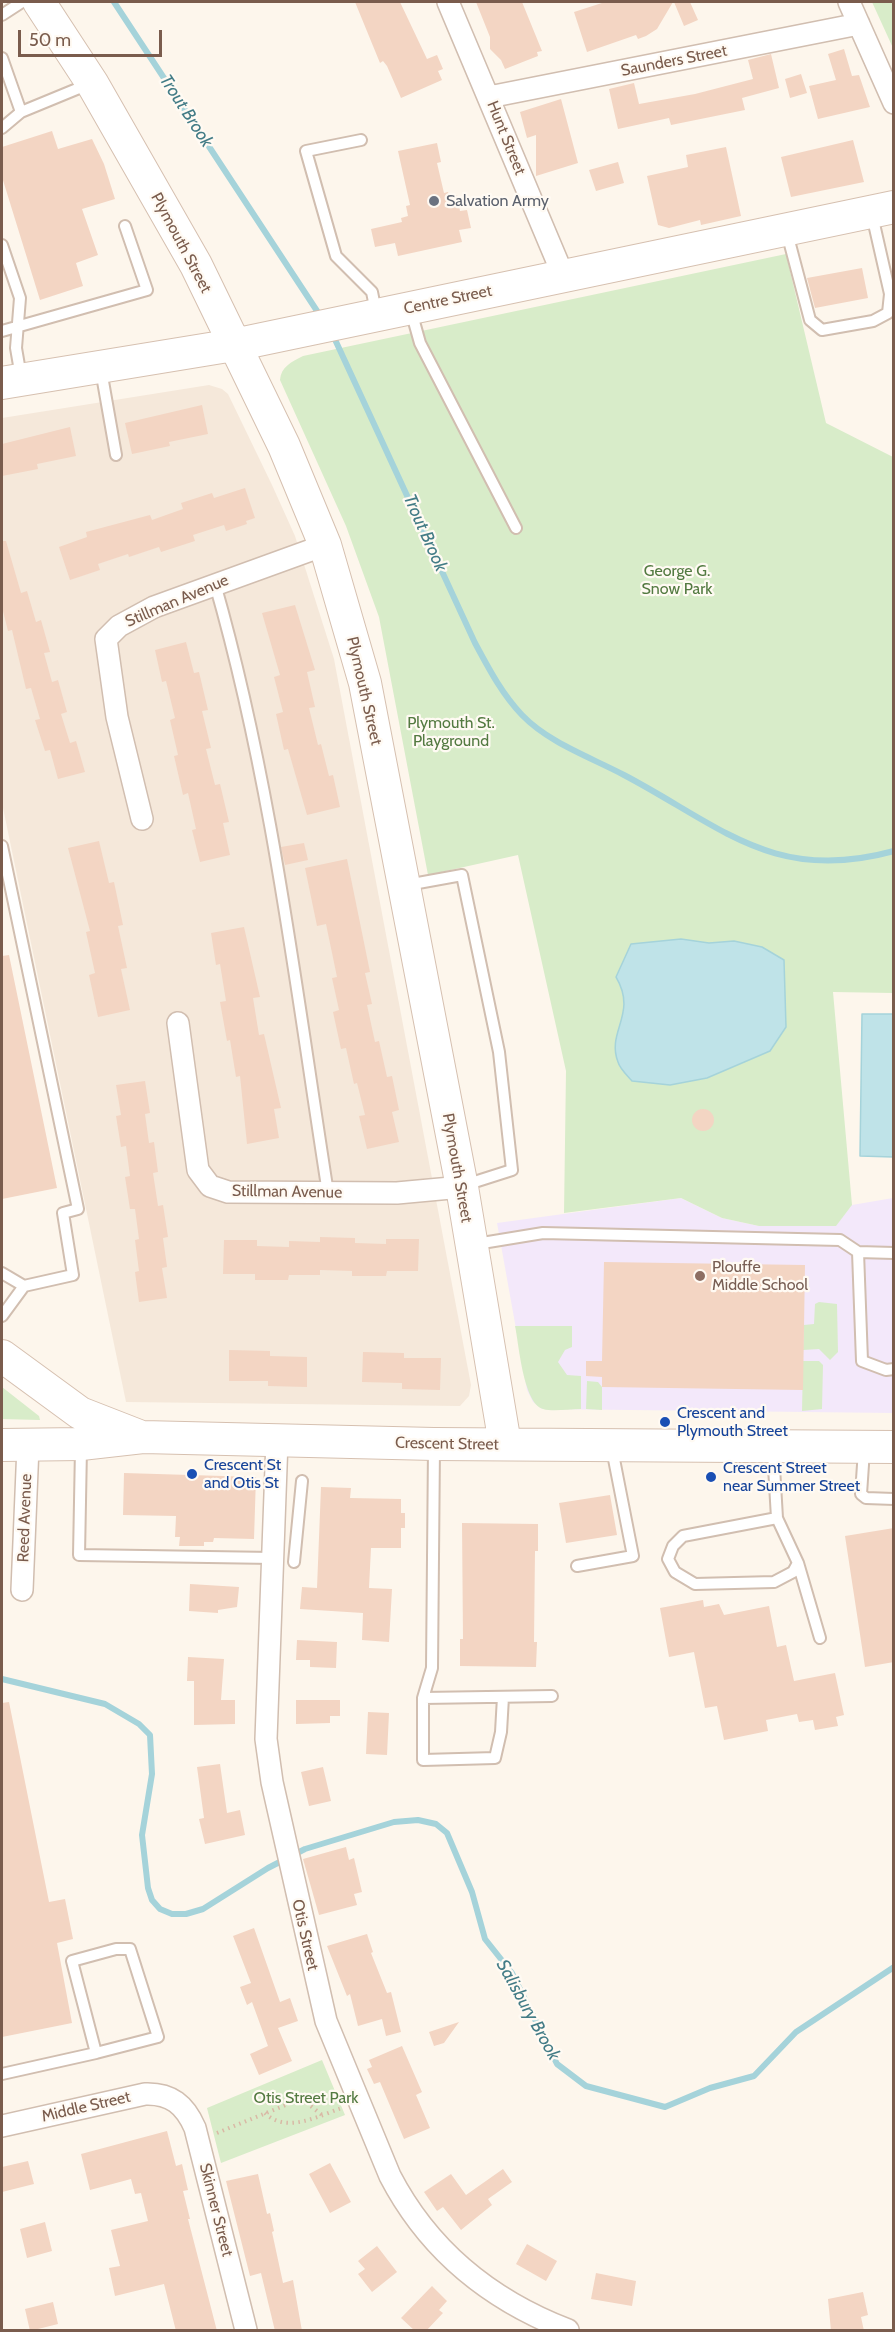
<!DOCTYPE html>
<html>
<head>
<meta charset="utf-8">
<style>
  body { margin:0 }
  #map { position:relative; width:895px; height:2332px; overflow:hidden; background:#fdf6ec; font-family:Cabin,sans-serif }
  canvas { display:block }
  .frame { position:absolute; inset:0; border:3px solid #7a5c4d; pointer-events:none }
  .scale { position:absolute; left:18px; top:30px; width:144px; height:27px; box-sizing:border-box; border:3px solid #7a5c4d; border-top:0; padding-left:8px; font-size:18px; line-height:21px; white-space:nowrap; color:#7a5c4d; -webkit-text-stroke:4px #fffaf3; paint-order:stroke }
</style>
</head>
<body>
<div id="map">
<canvas width="895" height="2332"></canvas>
<div class="frame"></div>
<div class="scale">50 m</div>
</div>
<script>
const context = document.querySelector('canvas').getContext('2d');
context.lineJoin = 'round';
function fillPath(path, color) {
  context.fillStyle = color;
  context.fill(path, 'evenodd');
}
function stroke(path, color, width, dash) {
  context.strokeStyle = color;
  context.lineWidth = width;
  context.lineCap = dash ? 'butt' : 'round';
  context.setLineDash(dash || []);
  context.stroke(path);
}
function drawText(font, color, halo, rows, align = 'center') {
  context.font = font + ' Cabin,sans-serif';
  context.lineWidth = 4.5;
  context.setLineDash([]);
  context.textBaseline = 'middle';
  context.strokeStyle = halo;
  context.fillStyle = color;
  for (const [text, x, y, turn = 0] of rows) {
    context.save();
    context.translate(x, y);
    context.rotate((+turn || 0) * Math.PI / 180);
    context.textAlign = isNaN(turn) ? turn : align;
    if (halo) context.strokeText(text, 0, 0);
    context.fillText(text, 0, 0);
    context.restore();
  }
}
fillPath(new Path2D(`
  M209,385L222,389L228,394L272,485L295,536L334,659L471,1385L469,1396L460,1406L126,1402L2,803V418Z`), '#f5e8da');
fillPath(new Path2D(`
  M681,1198L722,1218L759,1226H835L852,1205L893,1198V1413L542,1409L533,1402L527,1390L497,1223Z`), '#f3e8fa');
fillPath(new Path2D(`
  M872,2H893V48Z
  M786,254L826,423L893,457V993L833,992L852,1205L836,1226H759L722,1218L681,1198L564,1213L566,1071L518,855L428,875L379,617L346,526L280,380C281,367 291,362 303,356Z
  M819,1302L837,1304L838,1352L830,1360L819,1349L803,1350L804,1325L814,1324L815,1304Z
  M515,1326H572V1347L565,1350L558,1362L567,1375L581,1376V1409C569,1409 553,1412 543,1409C523,1403 519,1344 515,1326Z
  M803,1361H819L823,1365L822,1409L802,1411Z
  M587,1381L598,1382L602,1387V1410L586,1409Z
  M2,1387L39,1416L40,1420L2,1419Z
  M322,2060L345,2115L221,2163L207,2108Z`), '#d8ecc9');
const water = new Path2D(`
  M681,939L709,943L734,941L762,947L784,960L786,1027L770,1051L707,1078L670,1085L632,1081C627,1075 620,1069 618,1062C606,1031 638,1014 616,977L631,944Z
  M862,1014H893V1157L860,1156Z`);
fillPath(water, '#bfe3e8');
stroke(water, '#a5d3da', 1.5);
stroke(new Path2D(`
  M114,2L321,317
  M332,333L475,643C489,669 502,694 522,715C549,743 590,757 624,775C721,826 774,884 894,851
  M2,1679L105,1704L139,1724L150,1735L152,1774L142,1835L148,1888L152,1900L160,1909L172,1914H186L203,1909L268,1868L305,1849L394,1822L418,1820L436,1824L447,1833L472,1892L485,1939L512,1973L557,2064L586,2086L665,2107L710,2088L754,2076L796,2032L894,1967`), '#a5d3da', 6);
fillPath(new Path2D(`
  M355,2H400L427,59L437,55L443,69L438,71L442,80L401,98L387,66L383,61L380,63Z
  M476,2H522L542,51L537,52L538,56L505,69L501,60L490,49V37Z
  M605,2H673L657,29L646,36L638,39L636,35L587,52L574,12Z
  M674,2H690L698,20L684,26Z
  M844,49L852,76L859,75L870,107L818,119L809,86L836,80L828,54Z
  M771,54L779,88L742,98L745,110L671,125L669,118L618,129L609,89L634,83L639,104L695,94L753,79L748,60Z
  M801,74L807,93L790,98L785,79Z
  M561,99L578,163L536,176V135L527,138L520,112Z
  M52,131L58,149L92,139L104,164L115,199L82,209L98,255L76,263L83,286L40,300L2,177V147Z
  M853,140L864,182L791,197L781,157Z
  M437,143L441,162L437,163L444,193L448,192L449,197L457,195L460,211L467,210L471,228L459,230L462,242L398,256L395,243L375,247L371,229L402,222L401,218L408,216L406,206L410,205L398,151Z
  M726,147L741,216L701,225L700,220L669,228L658,225L647,176L688,167L686,155Z
  M618,162L624,183L596,191L589,170Z
  M862,268L868,298L815,308L807,278Z
  M202,405L208,434L169,442L170,446L132,454L125,423Z
  M70,427L76,456L37,464L38,469L2,476V444Z
  M245,488L255,518L246,521L247,524L226,531L224,525L193,535L195,541L161,552L159,547L129,557L128,554L98,564L100,570L70,580L59,547L87,537L86,532L150,515L152,520L183,509L181,503L212,493L214,498Z
  M2,541H6L21,593L27,591L36,622L41,620L50,652L44,653L52,682L58,680L67,712L61,714L70,743L76,741L85,772L58,779L50,750L45,751L35,720L40,719L31,688L26,689L12,630L8,631L2,607Z
  M295,605L315,670L307,672L315,707L309,708L318,745L321,744L329,776L333,775L340,807L307,815L288,749L284,750L276,714L283,712L274,677L280,675L262,613Z
  M186,642L194,673L199,672L208,710L202,711L211,748L206,749L215,785L220,784L229,822L223,823L230,855L200,862L192,830L196,829L188,793L183,795L174,756L178,755L170,720L175,718L166,681L162,682L155,650Z
  M99,841L109,883L114,882L123,925L118,926L127,968L121,969L130,1010L98,1017L89,975L95,973L86,932L90,931L68,848Z
  M304,843L308,860L285,865L281,847Z
  M347,859L370,972L365,973L372,1004L367,1005L375,1042L379,1041L387,1077L392,1076L399,1110L392,1112L399,1142L367,1149L359,1116L365,1115L357,1083L354,1084L346,1048L341,1049L333,1012L339,1010L332,978L337,977L326,924L317,926L305,868Z
  M244,927L260,997L253,998L259,1035L264,1034L281,1108L274,1109L279,1138L247,1144L240,1076L236,1077L230,1040L227,1041L220,1002L226,1001L220,964L216,965L211,933Z
  M9,955L57,1188L2,1199V956Z
  M145,1081L150,1113L145,1114L149,1143L154,1142L158,1172L153,1173L158,1206L163,1205L168,1237L163,1238L167,1267L162,1268L167,1298L139,1302L135,1272L139,1271L135,1240L139,1239L135,1209H130L125,1177L130,1176L126,1146L121,1147L116,1116L121,1115L116,1085Z
  M692 1120a11 11 0 1 1 22 0a11 11 0 1 1-22 0Z
  M320,1237L355,1238V1243L386,1244V1239H419L418,1271H387L386,1276H352V1271L320,1270V1275H289L288,1280H255V1274H223L224,1240H257V1246L289,1247V1241L320,1242Z
  M604,1262L805,1265L803,1390L602,1387V1377L586,1376V1361H602Z
  M229,1350L270,1351V1356L307,1357V1387L268,1386V1381H229Z
  M363,1352L404,1353V1358H441L440,1390L402,1389V1383L362,1382Z
  M124,1473L256,1477L254,1539L214,1538L213,1542H204V1546H179L180,1537H175L176,1516L123,1515Z
  M321,1487L351,1488L350,1498L401,1499V1513H405V1528H401V1548H371L369,1588L392,1589L389,1642L362,1640L363,1613L300,1609L302,1587L317,1588Z
  M610,1495L617,1535L566,1543L559,1503Z
  M462,1523L538,1524V1551H535L534,1642H537L536,1667L460,1666V1639H463Z
  M894,1528V1662L865,1667L845,1536Z
  M190,1584L239,1587L237,1607L218,1610V1613L189,1611Z
  M703,1600L704,1607L719,1604L724,1615L769,1606L777,1647L786,1645L794,1681L835,1673L844,1715L836,1717L838,1726L815,1730L813,1720L799,1722L797,1714L766,1720L768,1731L724,1740L717,1706L705,1708L694,1652L669,1657L660,1608Z
  M297,1640L337,1642L336,1668L310,1667V1660H296Z
  M188,1657L224,1659L221,1700H235V1724L194,1725V1681H187Z
  M296,1700H340V1716H330V1723L296,1724Z
  M9,1702L49,1902L65,1899L73,1939L57,1943L72,2023L2,2037V1703Z
  M368,1712L389,1713L387,1755L366,1754Z
  M220,1764L227,1813L240,1810L245,1835L205,1844L199,1819L204,1818L197,1767Z
  M323,1767L331,1801L309,1806L301,1772Z
  M346,1847L349,1860L354,1858L362,1892L354,1894L357,1905L319,1915L303,1859Z
  M254,1928L280,2002L290,1998L298,2021L278,2028L292,2061L259,2075L250,2054L268,2046L252,2002L247,2005L240,1987L251,1983L233,1936Z
  M367,1934L373,1952L371,1953L387,1993L391,1992L401,2032L386,2036L382,2019L358,2026L350,1994L347,1996L327,1946Z
  M459,2022L444,2043L434,2046L429,2032Z
  M402,2046L422,2092L416,2095L430,2128L404,2139L380,2082L374,2084L367,2069L372,2067L369,2060Z
  M167,2131L176,2166L182,2164L188,2190L183,2191L190,2219H188L217,2331H176L164,2284L115,2296L109,2268L120,2266L111,2230L148,2221L141,2193L135,2194L131,2179L90,2190L81,2154Z
  M28,2161L34,2184L2,2192V2167Z
  M330,2163L351,2202L330,2213L309,2174Z
  M503,2169L512,2182L488,2199L492,2205L461,2230L443,2207L437,2211L424,2192L451,2174L466,2195Z
  M258,2174L267,2214L270,2213L274,2231L272,2232L283,2283L293,2280L302,2331H275L261,2273L250,2276L226,2181Z
  M45,2222L52,2251L27,2258L20,2229Z
  M527,2244L557,2261L546,2281L516,2264Z
  M377,2246L397,2272L372,2292L358,2274L365,2269L358,2261Z
  M596,2273L636,2281L632,2306L591,2299Z
  M432,2286L447,2301L439,2310L443,2313L426,2331H415L401,2318Z
  M863,2292L868,2315L861,2317L864,2331H831L828,2299Z
  M53,2302L58,2324L30,2331L25,2309Z`), '#f3d5c3');
const lane = new Path2D(`
  M2,15L22,2
  M2,58L21,112
  M2,128L21,112L89,84
  M361,140L306,151L336,256L372,292L376,312
  M787,233L810,320L822,330L873,321L888,313L890,294L872,215
  M2,245L20,298L16,348L21,377
  M411,311L420,343L516,528
  M2,331L147,290L125,226
  M101,370L116,455
  M215,584C272,783 296,990 328,1193
  M2,846L78,1209L63,1213L73,1275L24,1286L2,1316
  M407,885L462,875L499,1052L512,1170L465,1185
  M476,1244L543,1233L840,1240L858,1252L894,1253
  M858,1252L862,1361L886,1370L894,1369
  M2,1273L24,1286
  M434,1447L432,1668L423,1698L552,1696
  M81,1448L79,1555L273,1558
  M773,1450L777,1518L798,1563L820,1638
  M864,1450L861,1494L866,1498L894,1499
  M777,1518L683,1536L673,1546L668,1559L675,1572L695,1584L774,1582L793,1572L798,1563
  M294,1562L302,1481
  M577,1566L633,1556L612,1449
  M423,1698V1760L495,1758L501,1732L503,1697
  M2,2074L96,2053L72,1961L116,1949H130L158,2037L96,2053`);
const street = new Path2D(`
  M448,2L563,275
  M849,2L894,103
  M489,97L859,24
  M142,819L117,717L106,639L119,626L154,607L325,545
  M178,1023L198,1170L210,1186L228,1192L397,1193L462,1187
  M277,1440L266,1739L272,1782L326,2021L390,2176C429,2251 490,2300 568,2330
  M22,1590L28,1446
  M2,2126L145,2094C171,2093 185,2105 195,2128L246,2330`);
const secondary = new Path2D(`
  M39,2L92,83L196,265L284,446L325,545L365,683L462,1187L505,1444
  M2,383L234,345L894,207
  M2,1356L80,1413L139,1436
  M2,1445L81,1444L143,1437L434,1444L894,1447`);
stroke(lane, '#d1beb0', 14);
stroke(street, '#d1beb0', 24);
stroke(secondary, '#d6c0b0', 34);
stroke(new Path2D(`
  M265,2113C286,2134 318,2116 342,2108
  M217,2133L298,2100L307,2103L322,2115`), '#d9b8a5', 4, [1.5, 4.5]);
stroke(lane, '#fff', 10);
stroke(street, '#fff', 21);
stroke(secondary, '#fff', 32);
for (const [x, y, r, color] of [
  [434,201,6,"#6b7280"],
  [700,1276,6,"#8d6e63"],
  [665,1422,6,"#1a4fb4"],
  [192,1474,6,"#1a4fb4"],
  [711,1477,6,"#1a4fb4"]
]) {
  const dot = new Path2D();
  dot.arc(x, y, r, 0, 2 * Math.PI);
  context.fillStyle = color;
  context.fill(dot);
  stroke(dot, '#fffaf3', 2);
}
drawText('16px', '#7a5c4d', '#fffaf3', [
  ["Saunders Street",674,61,-11],
  ["Hunt Street",506,138,68],
  ["Plymouth Street",181,243,62],
  ["Centre Street",448,300,-12],
  ["Stillman Avenue",177,601,-23],
  ["Plymouth Street",364,691,77],
  ["Plymouth Street",457,1168,80],
  ["Stillman Avenue",287,1192,1],
  ["Crescent Street",447,1444,1],
  ["Reed Avenue",25,1518,-88],
  ["Otis Street",305,1935,77],
  ["Middle Street",86,2107,-13],
  ["Skinner Street",216,2210,76]
]);
drawText('16px', '#5b616d', '#fffaf3', [
  ["Salvation Army",446,201]
], 'left');
drawText('16px', '#537a41', '#fffaf3', [
  ["George G.",677,571],
  ["Snow Park",677,589],
  ["Plymouth St.",451,723],
  ["Playground",451,741],
  ["Otis Street Park",306,2098]
]);
drawText('16px', '#785e54', '#fffaf3', [
  ["Plouffe",712,1267],
  ["Middle School",712,1285]
], 'left');
drawText('16px', '#164399', '#fffaf3', [
  ["Crescent and",677,1413],
  ["Plymouth Street",677,1431],
  ["Crescent St",204,1465],
  ["and Otis St",204,1483],
  ["Crescent Street",723,1468],
  ["near Summer Street",723,1486]
], 'left');
drawText('italic 18px', '#437c86', '#fffaf3', [
  ["Trout Brook",186,111,57],
  ["Trout Brook",425,533,66],
  ["Salisbury Brook",528,2010,61]
]);
</script>
</body>
</html>
